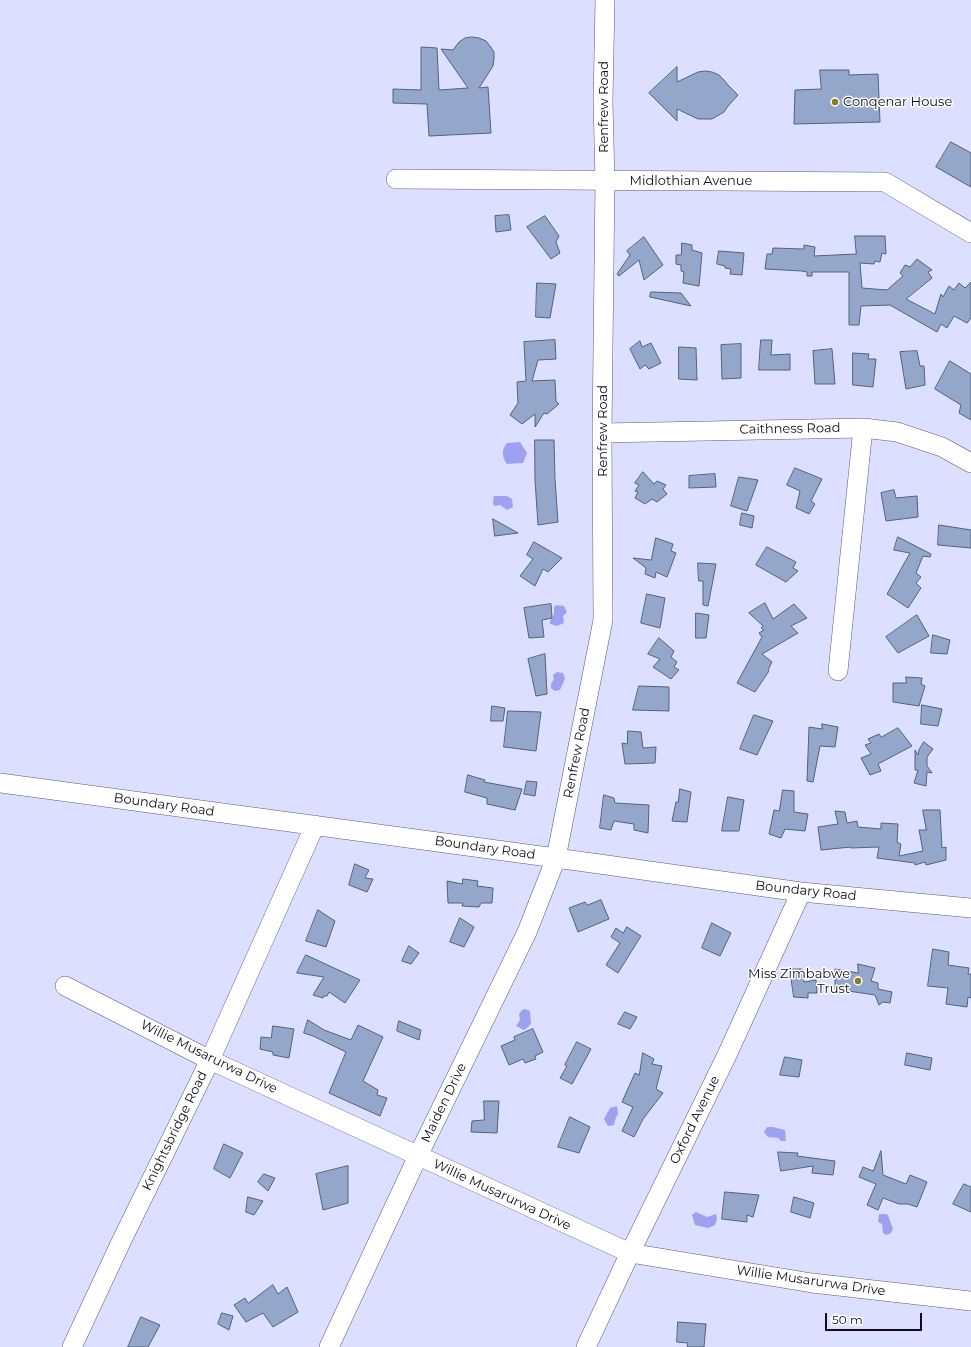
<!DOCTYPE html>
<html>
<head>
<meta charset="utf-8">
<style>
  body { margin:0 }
  #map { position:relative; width:971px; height:1347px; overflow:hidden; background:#dcdfff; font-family:Montserrat,sans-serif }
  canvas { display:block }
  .scale { position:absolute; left:825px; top:1313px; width:97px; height:18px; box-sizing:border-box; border:2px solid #0e0e1b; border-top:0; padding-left:5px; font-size:12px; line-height:14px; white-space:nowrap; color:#0e0e1b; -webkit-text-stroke:3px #fff; paint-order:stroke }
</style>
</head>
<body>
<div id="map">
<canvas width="971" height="1347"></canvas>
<div class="scale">50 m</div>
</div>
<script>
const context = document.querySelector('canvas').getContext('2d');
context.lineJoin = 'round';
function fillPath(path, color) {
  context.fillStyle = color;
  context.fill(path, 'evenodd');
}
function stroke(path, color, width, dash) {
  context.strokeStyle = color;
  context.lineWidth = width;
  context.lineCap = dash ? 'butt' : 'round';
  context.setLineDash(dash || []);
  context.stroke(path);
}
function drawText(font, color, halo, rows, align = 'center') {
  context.font = font + ' Montserrat,sans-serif';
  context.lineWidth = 3;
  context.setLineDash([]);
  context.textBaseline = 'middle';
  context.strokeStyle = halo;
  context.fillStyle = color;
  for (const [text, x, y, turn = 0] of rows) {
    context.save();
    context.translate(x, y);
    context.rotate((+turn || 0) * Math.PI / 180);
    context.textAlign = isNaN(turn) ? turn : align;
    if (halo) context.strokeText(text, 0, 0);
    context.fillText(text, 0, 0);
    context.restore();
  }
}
fillPath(new Path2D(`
  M520,442L527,453L523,463L507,464C502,457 501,450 507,443Z
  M494,496H507L512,499L513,507L507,510L500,505L494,506L493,502Z
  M556,605L564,606L567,612L563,616L564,623L557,626L550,624V621L554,614V607Z
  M557,672L563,673L565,678L560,690L555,691L551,688V684L554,679L553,675Z
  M525,1009L530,1011L531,1024L528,1027L524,1030L516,1026L520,1020L519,1014L522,1010Z
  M617,1106L618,1114L616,1117L614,1125L608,1126L604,1119L610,1108Z
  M767,1127H773L785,1130L786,1141H781L778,1138L768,1137L764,1132Z
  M696,1212L707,1217L716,1214L717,1219L715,1225L708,1228L695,1225L692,1215Z
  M879,1214H885L888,1215L893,1229L891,1233L886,1235L883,1233L882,1224L878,1222Z`), '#9ea1ef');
const building = new Path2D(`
  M472,37L479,38L486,41L490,46L494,52V59L493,66L479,88L488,87L491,133L429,136L427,104L393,103V89L421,90V47L437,48L439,90L468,88L441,49L453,50L459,42L465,38Z
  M677,67V82L698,72L705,71L712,72L719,75L724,80L728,85L738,95L728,106L724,112L712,119H698L677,109V121L649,93Z
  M820,70H849V75L878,74L880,122L794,124L795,90L821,89Z
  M951,142L971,153V187L936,167Z
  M509,215L511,230L496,232L495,216Z
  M545,216L559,236L556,242L560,253L551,259L527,227Z
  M855,236H885L886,254L882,253L880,262L875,261L874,264L860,263L862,288L887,290L903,276L900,273L905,265L910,267L917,259L932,270L928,272L932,278L906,299L935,314L941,294L943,297L949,286L954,290L959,283L965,288L971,282V318L967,323L954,316L947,328L941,324L937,332L890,305L861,306L859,325H849V272H812V276H807V272L802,271L765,269L767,254H772L773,248L804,249V245L815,247L814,256L856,254Z
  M644,237L663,265L644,280L639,260L619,276L617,274L630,255L627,251Z
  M682,243L692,245V250L702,253L699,286L683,283L684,272L681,271V265L676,264V255H681Z
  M719,251L744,253L742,275L730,274L731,269L725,268V266L717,264Z
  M537,283L556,284L550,318L536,317Z
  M651,292L681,293L691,306L650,297Z
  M555,340L556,359L538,360L532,381L555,380L556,401L559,404L547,414L544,413L535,427V414L522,424L510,415L518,403L517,382L526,381L524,342Z
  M761,340H772L771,355L790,354V370H759Z
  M640,341L642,347L651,343L661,363L649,369L645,365L640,369L630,349Z
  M741,344V378L722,379L721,345Z
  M679,347L696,348L697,380L679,379Z
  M832,349L835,384H815L813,351Z
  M917,351L920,366H924L925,385L906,389L900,352Z
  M853,353L869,354L868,359H876L873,387L853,385Z
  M950,361L971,374V420L959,413L961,405L935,389Z
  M535,440H554L555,479L558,522L538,525L535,480Z
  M795,468L822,479L811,501L815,504L809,514L796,508L800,491L787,485Z
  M643,472L654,484L657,481L666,485L663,489L667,494L657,502L652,499L645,504L635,498L638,492L635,491L639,485L635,483Z
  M715,474L716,487L689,488V476Z
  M739,477L758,480L747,511L731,506Z
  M894,490L896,498L917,496L918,517L886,521L881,493Z
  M742,513L754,516L752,528L740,525Z
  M493,519L518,533L495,536Z
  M939,525L971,530V548L938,545Z
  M898,537L931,554L930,557L923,556L916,573L921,577L916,583L921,588L908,608L887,594L910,553L894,550Z
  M656,538L673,544L671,551L676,553L667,577L656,572L655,578L645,574L646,568L633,558L651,560Z
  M534,542L562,558L548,572L543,569L535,586L520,576L533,559L527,555Z
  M767,547L796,562L793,568L798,571L786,582L756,565Z
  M698,563L716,564L708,606L703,605V581H699Z
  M647,594L665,598L660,628L641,623Z
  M765,603L773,619L794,604L807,618L791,626L798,633L762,654L772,662L768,670L769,671L755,692L737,683L762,637L759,633L764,630L761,628L763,626L749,613Z
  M551,604L552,618L542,620L544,637L529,638L524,608Z
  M696,613L709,615L706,638H696Z
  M917,615L929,636L898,653L886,637Z
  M933,635L950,640L947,654L931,653Z
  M659,638L674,651L671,657L677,662L674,667L679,670L671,679L653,667L660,659L648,654Z
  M545,654L547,694L536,696L528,659Z
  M906,677L922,678L921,684L925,686L919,706L893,702V683H906Z
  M639,686L669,687V711L633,710Z
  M922,705L942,709L938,726L921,724Z
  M492,706L505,708L503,721H491Z
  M508,711L541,712L536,751L504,747Z
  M754,715L773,721L757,755L740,749Z
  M822,724L838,727L835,747L820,746L813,782L807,781L809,727L822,729Z
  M898,728L912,746L878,764L881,771L870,775L861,758L871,754L865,745L871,743L868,739L879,734L881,737Z
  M628,731L641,732L643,748L656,747L655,763L625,764L622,743L627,744Z
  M924,742L933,749L927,757V766L932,773L927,772L926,786L914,783L918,770H915V750L918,755L919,750Z
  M468,775L485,780L484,782L522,789L515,810L487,804V798L465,792Z
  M527,781L537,782L535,796L524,794Z
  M680,789L691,792L687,822L672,821L676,802H678Z
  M783,790L794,791V812L808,814L805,831L785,829L781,838L769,834L774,810L779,811Z
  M604,795L614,798L615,803L649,805L648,833L634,830V824L614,821L611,830L600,828Z
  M728,797L744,800L739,831H722Z
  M923,810H940L942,848L946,847V860L926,865L925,862L915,865V863L877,858L879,847L851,848V847L821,850L818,827L838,824L835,811L845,812L847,823L857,821L858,827L881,829V823L898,824L897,842L901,844L899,856L923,851L919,830H926Z
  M355,864L369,870L365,878L373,879L367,892L349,885Z
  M463,879L478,881L477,886L493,888L492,903H481L479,907L462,906L463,903H448L447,881L462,884Z
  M601,900L609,919L578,932L569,908L585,902L587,905Z
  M318,910L335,921L326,947L306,941Z
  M460,918L474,927L464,947L450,942Z
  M712,923L731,933L720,956L702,948Z
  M627,927L641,936L618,973L606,965L620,943L611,937L616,928L623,933Z
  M409,946L419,953L411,964L402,961Z
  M933,949L949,952L948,965L969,968L968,974H971V998L968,997L967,1007L946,1004L948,988L928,986Z
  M306,955L360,980L345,1003L329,992L327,996H324L323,998L313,995L324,977L297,973Z
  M858,964L875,968L871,981L878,983V989L892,992L890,1003L883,1002L879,1005L875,995L835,989V969L858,973Z
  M790,969H802L804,982L816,980L817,993H808V998L794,997Z
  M625,1012L637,1017L630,1029L618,1024Z
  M308,1020L324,1030L351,1040L358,1025L383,1037L363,1081L378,1090L377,1095L387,1098L380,1116L329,1093L346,1052L313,1036L304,1033Z
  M399,1021L421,1030L419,1040L397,1031Z
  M273,1026L294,1029L289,1058L273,1055V1052L260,1049L261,1037L271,1038Z
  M533,1029L543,1052L535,1056L536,1059L525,1063L523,1059L509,1065L501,1046L515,1040L514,1037Z
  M577,1042L591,1049L572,1084L560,1078L567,1066L565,1065Z
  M643,1053L654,1059L652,1064L662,1066L656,1089L663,1093L643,1119L634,1137L622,1131L633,1107L622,1102L635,1073L639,1075Z
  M907,1053L932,1058L930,1070L905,1065Z
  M785,1057L802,1060L799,1077L780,1075Z
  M484,1101H499L497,1133L471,1132L472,1121L484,1120Z
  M570,1117L590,1127L579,1153L558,1147Z
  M224,1144L243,1153L230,1178L214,1169Z
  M881,1151L883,1175L906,1184L910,1175L927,1182L917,1207L908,1204H899L883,1198L878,1210L867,1205L876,1184L859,1177L863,1167L873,1171Z
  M778,1152L798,1153L797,1156L835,1161L833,1175L812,1173L813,1166L781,1171Z
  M348,1166V1203L323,1210L316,1174Z
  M264,1174L275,1178L268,1191L258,1182Z
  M964,1184L971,1187V1212L953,1204Z
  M725,1192L759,1195L753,1217L747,1215V1222L722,1219Z
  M248,1197L263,1201L254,1215L246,1212Z
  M794,1197L814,1203L810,1218L791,1212Z
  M273,1285L278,1294L287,1287L298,1312L273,1327L263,1313L246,1322L234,1305L245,1298L248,1303Z
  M222,1313L233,1316L229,1330L218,1324Z
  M141,1317L160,1325L148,1347H128Z
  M678,1322L706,1324L704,1347H687L688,1343L677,1342Z`);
fillPath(building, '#94a7ca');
stroke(building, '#506281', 1);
const minor = new Path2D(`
  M396,179L885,182L971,233
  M602,433L863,428L897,432L942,447L971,463
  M838,671L863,428
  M0,783L556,858L801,892L971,908
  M65,986L210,1060L630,1253L812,1283L971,1301
  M72,1347L121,1242L210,1060L315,825
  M329,1347L418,1156L527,932L556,858L603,620L602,433L605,181L603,102L605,0
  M586,1347L630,1253L727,1055L801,892`);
stroke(minor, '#585a7c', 20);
stroke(minor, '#fff', 19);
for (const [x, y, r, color] of [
  [835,102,4,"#8a7e24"],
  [858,981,4,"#8a7e24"]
]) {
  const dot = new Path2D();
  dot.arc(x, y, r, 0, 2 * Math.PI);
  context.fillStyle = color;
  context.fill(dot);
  stroke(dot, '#fff', 1.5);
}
drawText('13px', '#0e0e1b', '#fff', [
  ["Conqenar House",843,102],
  ["Miss Zimbabwe",850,974,"right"],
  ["Trust",850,989,"right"]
], 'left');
drawText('13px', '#0e0e1b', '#fff', [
  ["Renfrew Road",604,107,-90],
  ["Midlothian Avenue",691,181],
  ["Caithness Road",790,429,-1],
  ["Renfrew Road",603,431,-90],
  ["Renfrew Road",577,753,-79],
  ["Boundary Road",164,805,8],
  ["Boundary Road",485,848,8],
  ["Boundary Road",806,891,6],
  ["Willie Musarurwa Drive",209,1057,26],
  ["Maiden Drive",444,1103,-64],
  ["Oxford Avenue",695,1120,-64],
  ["Knightsbridge Road",175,1131,-64],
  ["Willie Musarurwa Drive",502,1195,25],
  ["Willie Musarurwa Drive",811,1281,8]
]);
</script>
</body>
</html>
